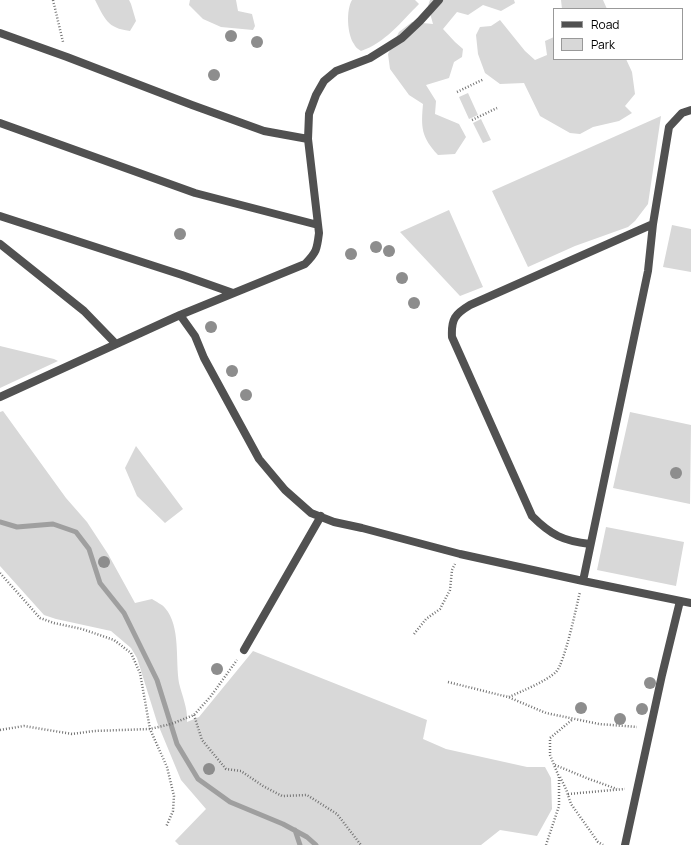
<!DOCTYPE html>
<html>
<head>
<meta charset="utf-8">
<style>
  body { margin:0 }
  #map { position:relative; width:691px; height:845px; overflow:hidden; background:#fff; font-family:Manrope,sans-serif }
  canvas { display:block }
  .legend { position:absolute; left:553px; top:8px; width:130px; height:52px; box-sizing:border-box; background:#fff; border:1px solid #999; margin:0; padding:5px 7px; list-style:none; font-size:12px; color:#000 }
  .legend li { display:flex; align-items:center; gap:8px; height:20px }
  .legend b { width:20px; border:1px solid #999 }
</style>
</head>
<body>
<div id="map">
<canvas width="691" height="845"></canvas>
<ul class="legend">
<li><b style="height:5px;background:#515151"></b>Road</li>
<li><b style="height:11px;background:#d8d8d8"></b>Park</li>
</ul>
</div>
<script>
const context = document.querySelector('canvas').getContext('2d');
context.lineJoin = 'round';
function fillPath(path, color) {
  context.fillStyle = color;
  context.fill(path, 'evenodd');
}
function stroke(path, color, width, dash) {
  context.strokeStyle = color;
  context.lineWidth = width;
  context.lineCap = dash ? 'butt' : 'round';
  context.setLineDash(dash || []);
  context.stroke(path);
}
fillPath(new Path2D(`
  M95,0H129L131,4L136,21L130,31C107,28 105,19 95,0Z
  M190,0H236L238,11L252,14L255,26L253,30L221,27L203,19L189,5Z
  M352,0H415L419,4C401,22 385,43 361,51C358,49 355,47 354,44C347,34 346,10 352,0Z
  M430,0H514L515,3L501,11L483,5L468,15L457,12L443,29L455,42L463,49L462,57L454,62L449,78L426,85L436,101L435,114L459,124L466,137L455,154L438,155C421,137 421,127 423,104L409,95L390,69L388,54L399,32L412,22L433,24L428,6Z
  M561,0H603L607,9H562Z
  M500,20L525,51L535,60L547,55L545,41L554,37V59H626L632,72L635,94L625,106L632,113L619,121L593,127L580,134L570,133L540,116L524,83L500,84L485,73L478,54L476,35L480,27L491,26Z
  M468,93L478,115L469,119L459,97Z
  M661,116L648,204L635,221L628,227L575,246L528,267L492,191Z
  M481,119L491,140L483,143L473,123Z
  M449,210L483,287L460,296L400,232Z
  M672,225L691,229V272L663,267Z
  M0,346L54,359L58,361L0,388Z
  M3,411L66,498L87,522L108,554L135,603L152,599C156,602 162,604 165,608C181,626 175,661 179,683C182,696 188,708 187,722L199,717L253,651L427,720L423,739L446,749L527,767H545L551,778L552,809L537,836L500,830L481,845H179L175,841L206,809L181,780L157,722L137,658L131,648L111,631L56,619L44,615L0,566V412Z
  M630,412L691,425L690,504L613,488Z
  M136,446L183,509L165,523L137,496L125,468Z
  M606,527L684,542L676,586L597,570Z`), '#d8d8d8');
stroke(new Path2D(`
  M0,522L17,527L53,524L76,532L89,549L100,583L124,613L157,680L177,744L198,779L230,802L283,824L307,837L316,845
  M295,830L300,845`), '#9f9f9f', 5);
stroke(new Path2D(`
  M53,0L63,42
  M457,92L484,79
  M472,120L497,108
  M0,573L40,618L54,623L82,629L114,640L131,653L140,673L150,729L167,767L174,796L173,811L166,827
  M414,634L426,619L440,609L450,590L452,570L455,564
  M448,682L508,697L546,713L599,724L637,727
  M509,697C522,691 545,682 556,672C565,662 576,608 580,592
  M194,715L202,740L226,769L241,771L263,786L282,796L307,795L337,814L361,845
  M0,730L24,726L72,734L94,731L150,729L171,724L194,715L211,696L237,660
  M555,765L589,779L617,789
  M560,777L566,789L571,804L598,842L603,845
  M568,794L625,789
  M546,845L559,806V777L550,755V738L573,719`), '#737373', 2.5, [1, 2]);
stroke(new Path2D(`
  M0,33L67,57L192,105L264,131L308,139
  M0,123L195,193L318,225
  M0,216L182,275L233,293
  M653,224L669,127L682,113L691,110
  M0,244L84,311L116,344
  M180,315L195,336L204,358L259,459L285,490L311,513L334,522L362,528L460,554L583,581
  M0,397L180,315L305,264C317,252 317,249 319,233L308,139L309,114L316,95L324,81L336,71L370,58L402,38L420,21L439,0
  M590,544C563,541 551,535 532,516L452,337C451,319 455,314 470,305L653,224L648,271L583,581L691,603
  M244,650L321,516
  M625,845L662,675L680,601`), '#515151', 8);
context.fillStyle = '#8d8d8d';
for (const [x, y] of [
  [231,36],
  [257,42],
  [214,75],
  [180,234],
  [376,247],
  [389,251],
  [351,254],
  [402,278],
  [414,303],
  [211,327],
  [232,371],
  [246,395],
  [676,473],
  [104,562],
  [217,669],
  [650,683],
  [581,708],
  [642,709],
  [620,719],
  [209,769]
]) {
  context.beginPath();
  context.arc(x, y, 6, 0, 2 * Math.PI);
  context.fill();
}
</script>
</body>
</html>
